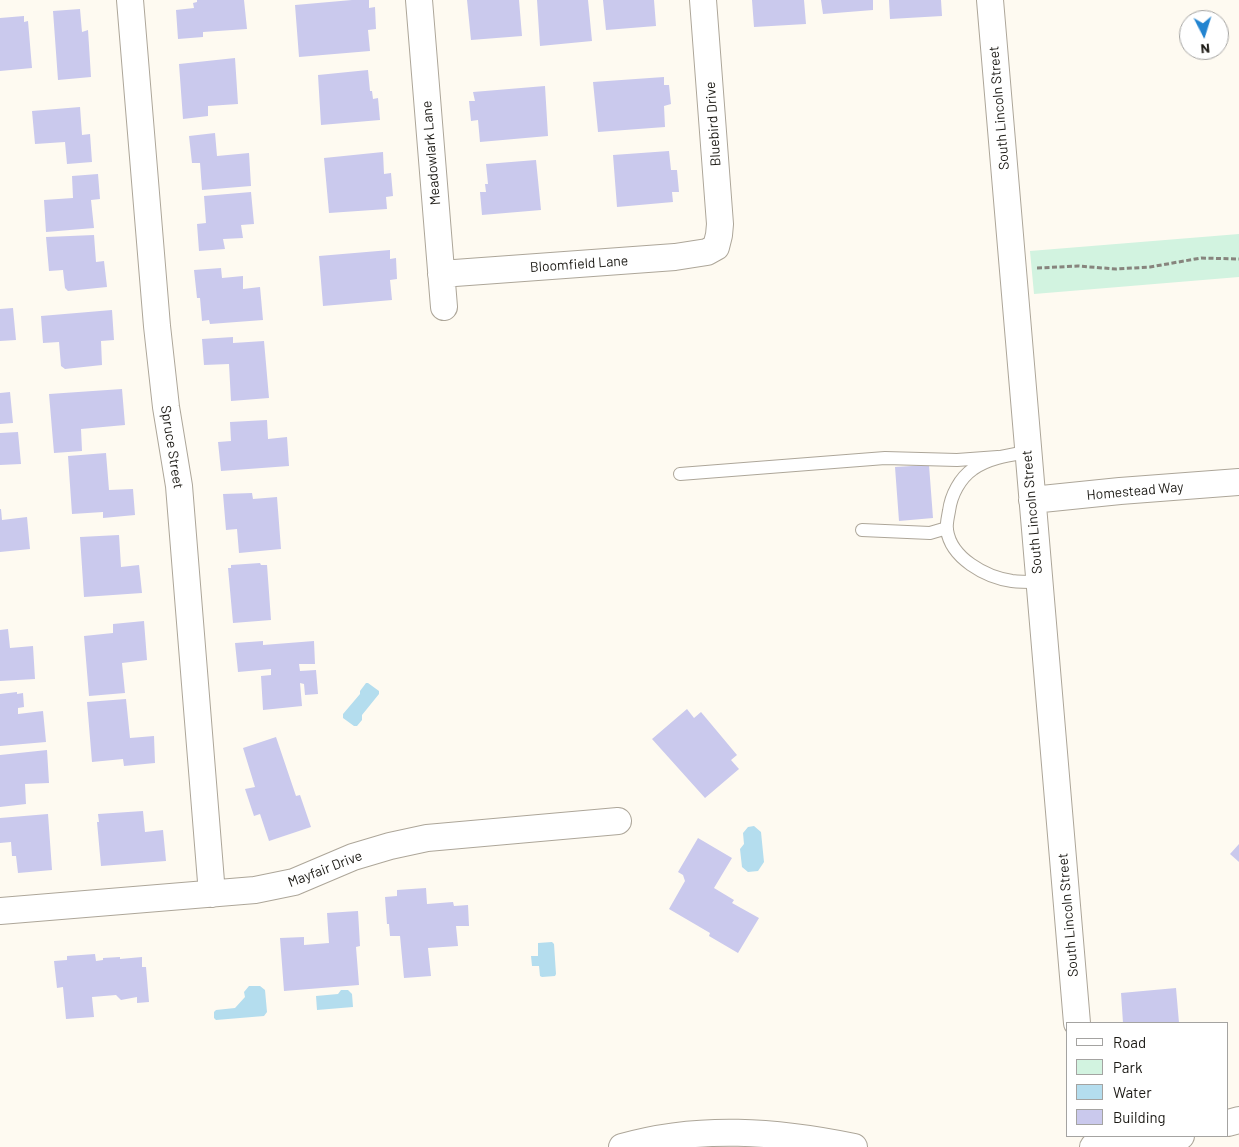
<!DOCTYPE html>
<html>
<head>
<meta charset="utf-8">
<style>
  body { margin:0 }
  #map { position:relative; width:1239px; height:1147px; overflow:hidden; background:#fefaf1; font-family:Barlow,sans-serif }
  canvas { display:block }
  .legend { position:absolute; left:1066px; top:1022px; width:162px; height:115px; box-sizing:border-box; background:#fff; border:1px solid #a4a3a1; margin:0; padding:6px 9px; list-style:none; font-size:15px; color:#1c1a15 }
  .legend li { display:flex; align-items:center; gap:10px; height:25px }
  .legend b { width:25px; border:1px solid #a4a3a1 }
  .north { position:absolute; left:1179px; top:10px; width:50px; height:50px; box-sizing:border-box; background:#fff; border:1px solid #a4a3a1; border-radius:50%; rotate:175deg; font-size:14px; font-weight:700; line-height:20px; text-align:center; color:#1c1a15 }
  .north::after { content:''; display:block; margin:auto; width:18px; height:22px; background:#2284d0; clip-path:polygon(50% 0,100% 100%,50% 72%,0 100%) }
</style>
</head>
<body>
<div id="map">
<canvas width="1239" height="1147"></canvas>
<ul class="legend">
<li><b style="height:6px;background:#fff"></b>Road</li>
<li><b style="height:14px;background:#d2f3e0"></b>Park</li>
<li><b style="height:14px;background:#b4ddee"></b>Water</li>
<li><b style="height:14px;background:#cac9ed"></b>Building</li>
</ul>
<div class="north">N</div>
</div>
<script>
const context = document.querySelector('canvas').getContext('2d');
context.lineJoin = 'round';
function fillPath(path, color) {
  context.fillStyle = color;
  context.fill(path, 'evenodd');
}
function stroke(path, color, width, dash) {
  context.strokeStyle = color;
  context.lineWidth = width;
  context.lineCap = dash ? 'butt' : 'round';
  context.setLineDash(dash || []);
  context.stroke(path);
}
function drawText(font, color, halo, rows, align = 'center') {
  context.font = font + ' Barlow,sans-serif';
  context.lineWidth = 4;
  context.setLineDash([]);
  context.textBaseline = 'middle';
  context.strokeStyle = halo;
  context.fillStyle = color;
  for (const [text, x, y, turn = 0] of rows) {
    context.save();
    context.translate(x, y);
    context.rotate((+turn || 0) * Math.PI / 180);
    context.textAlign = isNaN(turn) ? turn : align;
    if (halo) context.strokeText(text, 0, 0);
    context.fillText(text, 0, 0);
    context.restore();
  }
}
fillPath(new Path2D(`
  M1239,234V277L1034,294L1030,251Z`), '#d2f3e0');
fillPath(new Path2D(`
  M366,683H368L379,691V694L362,715V720L357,726H354L343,718V714L360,694V691Z
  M754,826L761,832L764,862L758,871L748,872L742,867L740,849L744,844L743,833L748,827Z
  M552,942L554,944L556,974L555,976L542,977L540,976L539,966H532L531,956H538V943Z
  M249,986H260L265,990L267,1012L264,1016L216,1020L214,1018V1012L216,1010L235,1008L245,997L244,992Z
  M341,990H348L352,994L353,1007L317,1010L316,996L338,994Z`), '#b4ddee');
fillPath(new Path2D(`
  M197,0H244L247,29L203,32V37L178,39L176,10L194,8L193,3L197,2Z
  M352,0H369V8L375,7L376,29L368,30L370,51L299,57L295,5Z
  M467,0H519L522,36L471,40Z
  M537,0H588L592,41L540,46Z
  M603,0H654L656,26L606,30Z
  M752,0H804L806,24L754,27Z
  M821,0H873V10L823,14Z
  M889,0H941L942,16L890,19Z
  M80,9L82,32L88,30L91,77L58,80L53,11Z
  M24,16V22L28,21L32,68L0,71V18Z
  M235,58L238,104L208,106V116L183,119L179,64Z
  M368,70L370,91H372L373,99L378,98L380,120L321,125L318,75Z
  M664,77V85H669L671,104L664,106L665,127L598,132L593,82Z
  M545,86L548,136L480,142L478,120L471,121L469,101H475L473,92Z
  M80,107L82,135L90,134L92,162L67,164L65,142L35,144L32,111Z
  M215,133L217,156L249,153L251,186L202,190L200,163H192L189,136Z
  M669,151L671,170H677L679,192H672L673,202L617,207L613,155Z
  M383,152L384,174L391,173L393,196L386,197L387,209L329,213L324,158Z
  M536,160L541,210L482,215L480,192H486L485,184H488L486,164Z
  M98,174L100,199L91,200L94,228L46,232L44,200L73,198L72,176Z
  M251,192L254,224L241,225L243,238L223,239L225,249L199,251L197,224L206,223L204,196Z
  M94,235L96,262L104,261L107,287L68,291L65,288L63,270L49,271L46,237Z
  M390,250V259L396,258L397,279L390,280L392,300L323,306L319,256Z
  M221,268L222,278L243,276V289L260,287L263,320L210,324L209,320L202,321L200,298H197L194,270Z
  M13,308L16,340L0,341V309Z
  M112,310L114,340L101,341L102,365L65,369L61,366L59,342L43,343L41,316Z
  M233,337V343L264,341L269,398L231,401L229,364L204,365L202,339Z
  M122,389L125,425L81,429L82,451L54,453L49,394Z
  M10,392L13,423L0,424V393Z
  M267,420L268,439L287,437L289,466L221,471L218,442L231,441L230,422Z
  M18,432L21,464L0,465V433Z
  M106,453L109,490L133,489L135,515L103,518V512L72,514L68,456Z
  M929,465L933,518L899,521L895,467Z
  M252,493L253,499L277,497L281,549L239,553L237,529L226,530L223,494Z
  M0,509H1L2,520L27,517L30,549L0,552Z
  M119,535L121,567L139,565L142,593L84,597L80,537Z
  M260,563L261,565H267L271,620L233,623L228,568H231V565Z
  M144,621L147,660L122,663L125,693L89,696L84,636L113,633V624Z
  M8,629L10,648L33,646L35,679L0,681V630Z
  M263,641V645L314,641L315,664H299L300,671L316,670L318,694L305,695L304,684L300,683L302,706L263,710L261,676L271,675V669L238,672L235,643Z
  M17,692V694L23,693L24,707L18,708V714L43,711L46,742L0,746V694Z
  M126,699L130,738L154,736L155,763L124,766L123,759L92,762L87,702Z
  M687,709L694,718L701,712L737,755L731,760L739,769L705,798L652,739Z
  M276,737L296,796L300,795L311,827L269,841L260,814L254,816L245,789L255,787L243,748Z
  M47,750L49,783L25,784L26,804L0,807V755Z
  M143,811L145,832L163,830L166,861L101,866L97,822H99L98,814Z
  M48,814L52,870L18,873L16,856H12L11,842L0,843V818Z
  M698,838L732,858L714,888L734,900L732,903L759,918L738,953L709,936L710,933L669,909L685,881L683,875L678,872Z
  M1239,844V862L1230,854Z
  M426,888L427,904L453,902L454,906L468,905L469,926H456L458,946L428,948L431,976L404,978L400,936H390L389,924H387L385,897L397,896V890Z
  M358,911L360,946L356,947L359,985L284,991L280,938L304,937V945L329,943L327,913Z
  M95,954L96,961L103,960V958L120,957V959L142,957V967H146L149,1002L137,1003V997L121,1000L116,995L92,997L94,1017L66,1019L63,987L57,988L54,961L67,960V956Z
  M1176,988L1179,1023H1123L1121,993Z`), '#cac9ed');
const service = new Path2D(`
  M1027,452C1009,455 988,458 973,469C960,478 951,495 949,511C948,517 946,524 947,530C951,558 985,577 1012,581C1020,582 1030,582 1038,582
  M680,474L885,458L957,460L998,457
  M862,530L930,533L947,528`);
const minor = new Path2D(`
  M130,0L157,326L166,407L179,486L212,894
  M419,0L444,307
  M990,0L1077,1023
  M441,274L675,257L707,252L716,247L719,235L720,224L703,0
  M1032,500L1120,491L1239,482
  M0,911L255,890L294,882L353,857L390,846L427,838L618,821
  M1228,1123L1239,1120
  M622,1147C699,1125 777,1131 854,1147
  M1093,1147L1166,1140L1181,1136`);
stroke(service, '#ada699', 14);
stroke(minor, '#ada699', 28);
stroke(new Path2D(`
  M1037,268L1078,266L1116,269L1150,267L1201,258L1239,259`), '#87847d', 3, [5, 2.5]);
stroke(service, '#fff', 12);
stroke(minor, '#fff', 26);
drawText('14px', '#1c1a15', '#fff', [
  ["South Lincoln Street",999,108,-95],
  ["Bluebird Drive",713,124,-94],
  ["Meadowlark Lane",431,153,-95],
  ["Bloomfield Lane",579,264,-4],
  ["Spruce Street",172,447,81],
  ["Homestead Way",1135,491,-5],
  ["South Lincoln Street",1032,512,-95],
  ["Mayfair Drive",325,869,-21],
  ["South Lincoln Street",1068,915,-95]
]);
</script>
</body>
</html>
